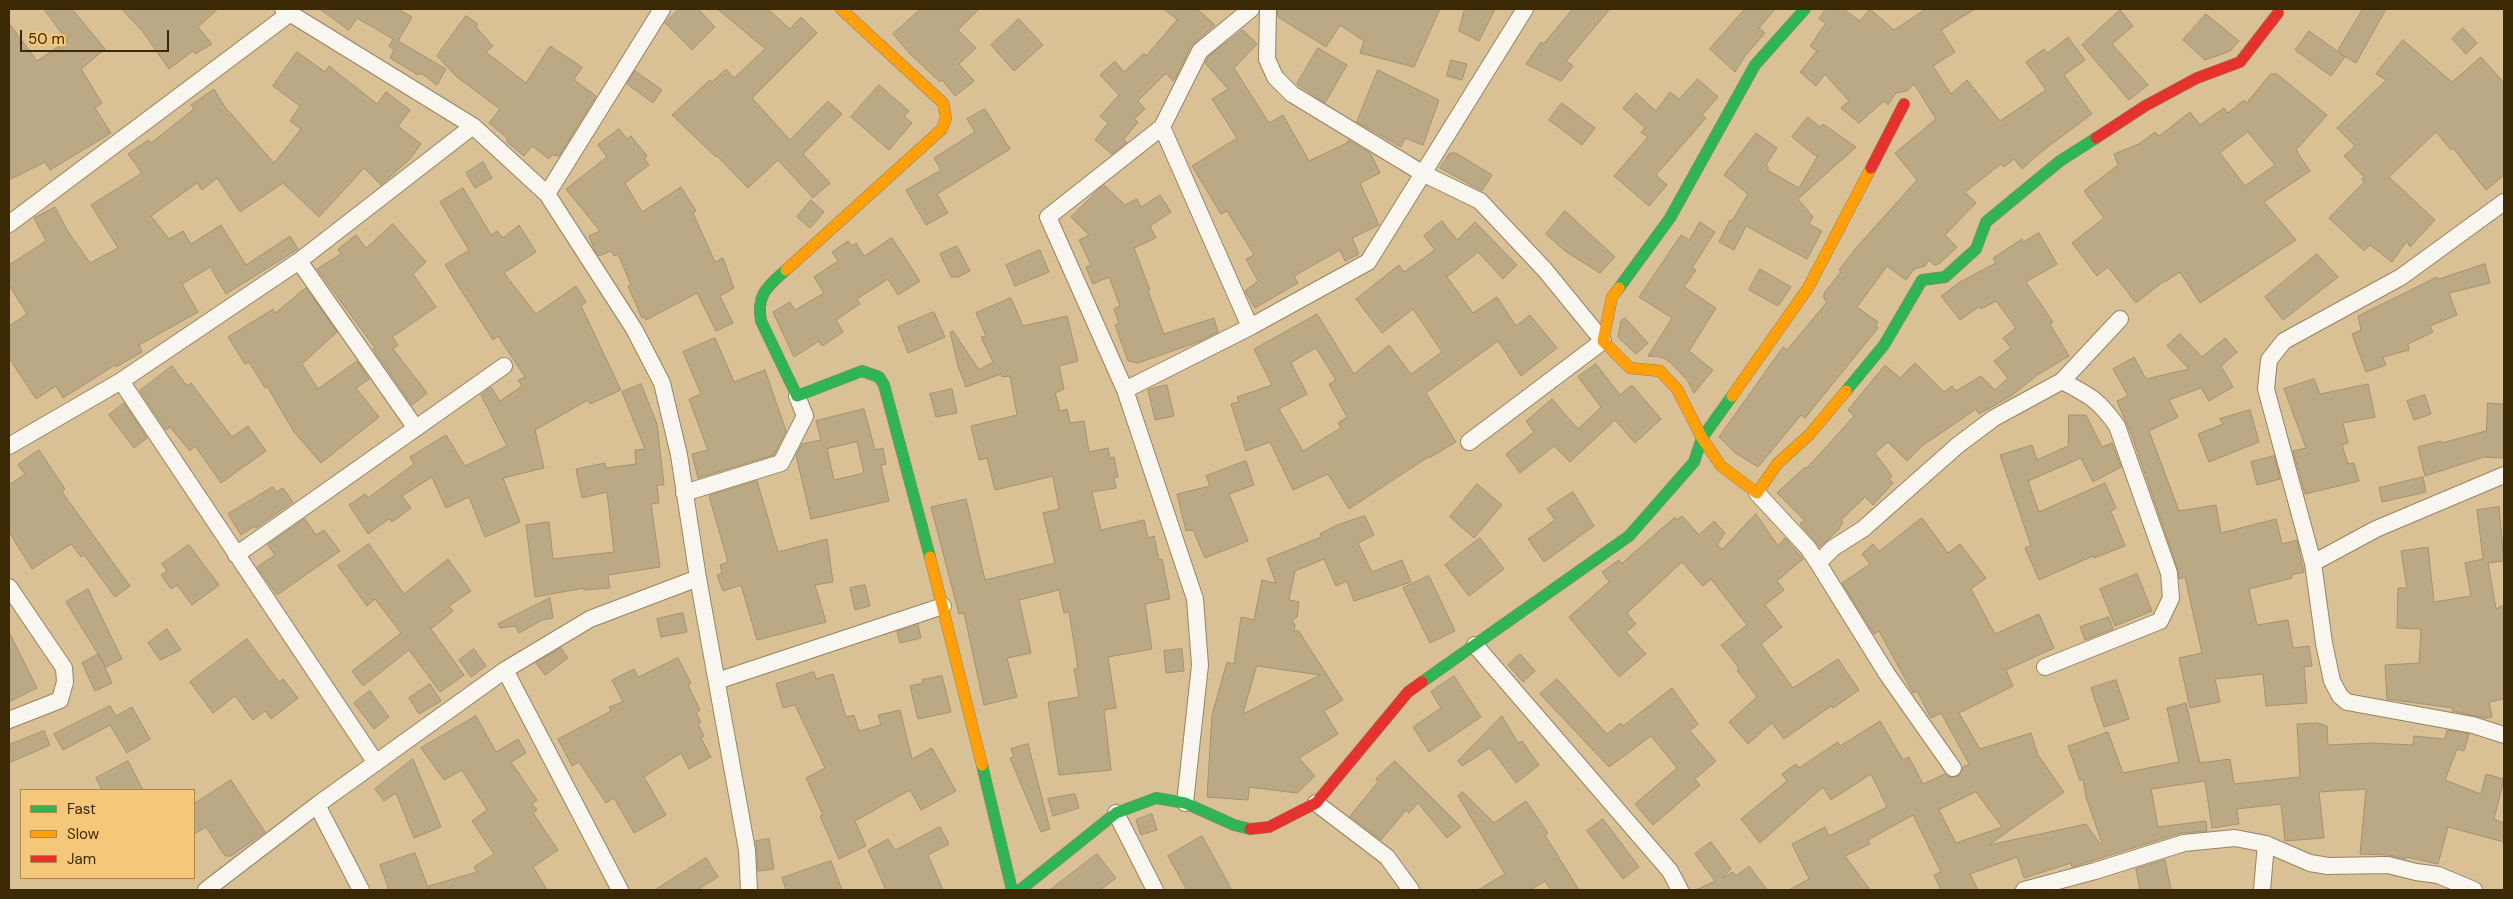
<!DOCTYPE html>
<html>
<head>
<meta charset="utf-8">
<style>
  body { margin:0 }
  #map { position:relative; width:2513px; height:899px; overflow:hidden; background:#d9c095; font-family:"DM Sans",sans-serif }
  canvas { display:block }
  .frame { position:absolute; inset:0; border:10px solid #3b2906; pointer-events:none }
  .legend { position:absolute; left:20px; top:789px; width:175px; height:90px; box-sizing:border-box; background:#f5c779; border:1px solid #ab884b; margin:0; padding:6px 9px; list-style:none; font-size:15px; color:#3b2906 }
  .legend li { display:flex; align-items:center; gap:10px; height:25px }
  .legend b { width:25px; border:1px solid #ab884b }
  .scale { position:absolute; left:20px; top:30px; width:149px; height:22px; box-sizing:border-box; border:2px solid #3b2906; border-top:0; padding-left:6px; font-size:15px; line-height:18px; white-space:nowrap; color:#3b2906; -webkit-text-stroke:4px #f5c779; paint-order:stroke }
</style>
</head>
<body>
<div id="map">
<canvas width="2513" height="899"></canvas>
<div class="frame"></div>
<ul class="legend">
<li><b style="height:6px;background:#30b455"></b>Fast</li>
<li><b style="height:6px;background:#ff9f0a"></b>Slow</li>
<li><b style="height:6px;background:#e5322d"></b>Jam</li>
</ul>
<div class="scale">50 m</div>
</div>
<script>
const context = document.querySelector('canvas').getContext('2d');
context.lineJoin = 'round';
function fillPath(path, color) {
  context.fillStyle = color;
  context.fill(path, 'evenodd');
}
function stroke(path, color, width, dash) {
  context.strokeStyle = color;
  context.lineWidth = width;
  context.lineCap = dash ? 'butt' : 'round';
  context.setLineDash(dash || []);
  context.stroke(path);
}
const building = new Path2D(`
  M44,9H72L105,49L81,69L102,103L95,108L111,133L50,170L45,162L9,180V23L37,61L67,41Z
  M122,9H218L198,27L212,44L195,54L193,51L169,69L143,32Z
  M320,9H398L412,17L398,41L446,69L437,85L421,73L418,75L390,58L394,50L389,46L393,39L357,18L349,30Z
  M679,9H698L715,27L692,50L665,23Z
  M718,9H768L790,29L801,17L817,33L752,98L790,140L828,101L842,114L803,154L830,183L813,198L778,160L748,188L717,156L716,157L672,115L710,80L712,82L726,69L734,78L765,49Z
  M921,9H979L958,30L976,48L959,64L974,81L955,96L942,80L940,82L910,54L893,34Z
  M1164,9H1197L1215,25L1191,46L1175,79L1173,81L1166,73L1138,101L1145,109L1134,119L1138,122L1123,140L1127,142L1112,154L1095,140L1108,123L1100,116L1119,95L1100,75L1115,61L1124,72L1144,53L1146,56L1177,20Z
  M1278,9H1440L1414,67L1360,53L1364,41L1340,25L1326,47L1278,17Z
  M1465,9H1495L1479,41L1459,31Z
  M1573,9H1610L1566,61L1573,66L1561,81L1526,64L1541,42L1543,44Z
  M1745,9H1775L1759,28L1765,33L1745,56L1735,72L1710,49Z
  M1826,9H1843L1860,21L1870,9L1894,30L1926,9H1975L1941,30L1955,52L1933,66L1951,94L1967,80L2000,121L2046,90L2026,62L2044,49L2048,53L2068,37L2085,60L2064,75L2092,114L2041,152L2022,169L2014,159L2004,167L2001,164L1965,192L1976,203L1945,235L1957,247L1939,264L1934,265L1929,260L1925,266L1914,269L1906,280L1887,266L1857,307L1878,322L1876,324L1878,328L1805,418L1801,415L1758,467L1735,453L1719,437L1783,347L1787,350L1827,302L1824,299V293L1841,272L1839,270L1856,248L1917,180L1895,153L1936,119L1914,84L1907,91L1896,93L1888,105L1884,101L1859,123L1841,108L1849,101L1825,74L1816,86L1800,72L1817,51L1810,46L1826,23L1819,19Z
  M2363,9H2386L2356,63L2339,53L2345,57L2331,76L2295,50L2309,31L2337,51Z
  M2120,10L2133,26L2112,44L2148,85L2129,100L2082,45Z
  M2206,14L2239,41L2230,51L2205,60L2183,40Z
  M466,16L478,24L476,27L493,46L486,52L526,83L550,46L582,67L574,80L596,96L559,156L552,155L549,159L532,146L524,156L507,142V138L489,123L500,109L457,77L437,56Z
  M1019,19L1043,45L1014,71L991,45Z
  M2463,28L2477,43L2466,54L2452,39Z
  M1243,30L1257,44L1234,68L1269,123L1283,115L1309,161L1347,143L1348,140L1371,154L1380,173L1360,183L1379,225L1352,238L1359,254L1345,261L1340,250L1294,276L1298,283L1255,308L1245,291L1258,281L1246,259L1254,255L1227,211L1221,214L1192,166L1237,138L1212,99L1228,89L1205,63L1208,57Z
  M2403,40L2452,82L2481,57L2504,83V175L2486,190L2453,148L2451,150L2436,132L2389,177L2435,220L2410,247L2407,241L2392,262L2370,245L2364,251L2329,218L2364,182L2362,179L2364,177L2344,156L2355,146L2337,128L2386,80L2376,74Z
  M1318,48L1347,65L1325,103L1297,84Z
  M297,52L325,72L329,66L377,104L386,92L410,110L398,126L421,144L410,159L381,185L364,168L319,217L283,183L240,212L217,178L202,190L197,183L151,216L169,239L183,231L191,244L221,225L246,265L290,236L298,249L226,294L210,267L182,284L198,312L139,345L142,352L116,367L115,365L63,398L56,386L36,399L9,358V326L27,314L9,285V265L46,241L34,218L55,207L67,230L90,263L118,248L91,205L142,173L128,154L148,140L151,143L194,109L191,105L214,89L225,107L274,163L301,129L290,121L300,106L273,86Z
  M1451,60L1467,64L1462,80L1447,76Z
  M1378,70L1439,100L1423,145L1405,138L1401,147L1357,122Z
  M635,71L662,90L653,103L627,84Z
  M2271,74H2277L2327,115L2296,150L2310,171L2264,202L2296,240L2200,303L2180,272L2165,282L2164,281L2136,303L2108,267L2097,276L2072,243L2104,218L2084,191L2118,165L2114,154L2139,144L2155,132L2159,136L2190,112L2200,125L2224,108L2228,113L2244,100L2246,103ZM2248,132L2275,165L2245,186L2220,153Z
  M1698,79L1718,97L1702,115L1706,118L1656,175L1667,185L1649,206L1614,176L1648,137L1641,132L1645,128L1623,108L1636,93L1656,111L1670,92L1679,99Z
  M879,85L909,111L904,116L912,123L889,150L851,117Z
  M1562,103L1595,128L1582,145L1549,120Z
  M985,109L1010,149L937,194L948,213L926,225L906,190L941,170L934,158L975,132L967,119Z
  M1808,117L1820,127L1823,124L1856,147L1798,199L1813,217L1809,224L1822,231L1807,259L1746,226L1734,250L1719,242L1730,220L1732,221L1748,194L1724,175L1756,133L1777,148L1766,165L1769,168L1767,170L1799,188L1817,157L1792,137Z
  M619,129L627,139L631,136L647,156L644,158L649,165L625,183L642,212L681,187L696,211L693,213L715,262L723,258L734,288L720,296L733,323L716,331L697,293L646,320L644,317L642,318L628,286L631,285L618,254L614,256L611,251L599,256L595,251L589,236L600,231L566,189L607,157L598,145Z
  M1450,153H1456L1492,175L1482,191L1440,168Z
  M483,162L492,178L475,188L466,173Z
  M1104,185L1125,205L1137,199L1141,207L1160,195L1171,212L1150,226L1156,238L1134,248L1150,290L1148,291L1164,334L1214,318L1218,332L1198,342L1138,363L1128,361L1115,325L1119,323L1114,309L1120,306L1109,277L1093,284L1086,267L1091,265L1079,240L1089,235L1071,217Z
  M463,188L491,235L497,231L503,238L519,225L536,252L504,273L536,314L576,286L586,302L581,306L621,390L590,404L588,400L535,430L544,468L503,478L520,522L485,537L469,497L446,508L432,477L402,496L411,508L392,522L389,519L368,534L349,505L365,494L368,498L414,464L410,457L446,435L465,466L507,446L481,395L491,387L500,401L522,386L518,380L525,377L498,336L493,340L445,265L469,250L440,202Z
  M811,200L824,212L810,228L797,217Z
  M1565,211L1615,257L1600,273L1565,251L1546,234Z
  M1442,221L1457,240L1475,222L1517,265L1503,279L1478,252L1447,277L1473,313L1497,297L1516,326L1530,315L1557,348L1521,376L1498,341L1426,393L1456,442L1429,458L1428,457L1349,509L1328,474L1293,490L1270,442L1246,451L1231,404L1239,402L1237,397L1272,385L1254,349L1317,314L1354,374L1389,345L1411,374L1442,352L1413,309L1382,333L1356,299L1399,265L1404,272L1435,250L1424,236ZM1316,348L1336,380L1329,384L1347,417L1338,423L1341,428L1303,451L1279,409L1307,394L1291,363Z
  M1700,222L1715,232L1692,268L1696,270L1684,287L1716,308L1689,351L1713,370L1694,393L1687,380L1670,362L1661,357L1648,356L1672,318L1639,297L1681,235L1689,240Z
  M393,224L426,262L413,274L436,307L392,337L398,345L393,349L427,393L412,405L373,349L375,348L317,269L341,254L338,249L356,235L366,248Z
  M2039,233L2057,264L2026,282L2053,322L2050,324L2069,356L2036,376L2011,396L1979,414L1976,409L1922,446L1907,461L1888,442L1875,453L1892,476L1889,479L1893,483L1873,505L1865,497L1841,520L1843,522L1839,529L1820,547L1800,524L1804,520L1777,493L1805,467L1807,468L1854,416L1848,410L1885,365L1900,378L1915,363L1944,392L1952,386L1956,391L1981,376L1995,390L2008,378L1994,361L2011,348L2003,338L2016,328L1996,301L1981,309L1980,306L1960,320L1941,296L1960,282L1996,263L1993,258L2022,239L2023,242Z
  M892,238L920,281L898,295L888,279L857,299L860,304L836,320L843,332L822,346L819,341L794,357L773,312L790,302L795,310L824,293L814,277L838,261L832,252L848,241L852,246L856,243L864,256Z
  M957,246L970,271L958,277H951L940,254Z
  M1040,250L1049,272L1015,286L1006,265Z
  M2317,254L2338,277L2283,320L2265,297Z
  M2485,264L2490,283L2449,293L2457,315L2430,326L2433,332L2408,344L2409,350L2383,357L2386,365L2366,372L2352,334L2361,330L2358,316L2437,277L2438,279Z
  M1760,269L1791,287L1778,306L1749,290Z
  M306,288L337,332L302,364L318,389L357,361L369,379L356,388L379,417L321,463L294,432L267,386L265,388L249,362L245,364L228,337L273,309L275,313Z
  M1011,298L1023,326L1067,316L1078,361L1059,366L1064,389L1055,393L1060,411L1067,409L1070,423L1084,421L1089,452L1108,448L1110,458L1114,457L1118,477L1114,478L1116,488L1092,492L1101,530L1144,520L1148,538L1154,536L1159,560L1162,559L1170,599L1145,604L1152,649L1108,657L1116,708L1104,710L1111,770L1059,775L1048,702L1079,697L1074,669L1078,668L1069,612L1064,613L1059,590L1019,600L1031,653L1007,658L1017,697L984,705L964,613L959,614L931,507L966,499L985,580L1055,563L1043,513L1059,509L1053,476L995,490L987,458L979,460L971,426L1017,415L1010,376L1002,377L1001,374L966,387L958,366L950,332L953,331L979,370L993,362L981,337L986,336L976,313Z
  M934,312L945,337L908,353L898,327Z
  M1625,318L1648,343L1636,354L1618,337L1621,321Z
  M2180,334L2202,357L2225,338L2237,352L2221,366L2233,387L2209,401L2201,388L2169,400L2178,417L2149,431L2179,511L2216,505L2221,533L2276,519L2282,544L2297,540L2304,572L2291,575L2292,578L2249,589L2257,625L2288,620L2293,648L2309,646L2312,666L2304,667L2307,703L2266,706L2263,674L2215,679L2220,702L2190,708L2179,658L2202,653L2185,577L2179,579L2178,570L2132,436L2117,401L2128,396L2113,369L2134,357L2146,379L2189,369L2167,346Z
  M715,338L734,382L765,370L786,431L774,455L698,478L692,454L708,450L689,399L701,394L683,352Z
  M1596,364L1620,395L1632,385L1661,419L1635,443L1615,420L1570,462L1554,446L1520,473L1506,454L1534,432L1526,421L1552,399L1578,429L1601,407L1578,377Z
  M172,366L187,386L191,383L232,437L248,426L266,451L221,483L195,446L190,451L170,427L166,430L140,391Z
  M2314,379L2320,394L2368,384L2375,417L2343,423L2348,443L2342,445L2348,464L2354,463L2359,481L2305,494L2293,451L2306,448L2284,389Z
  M641,384L657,424L664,485H657L659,503L651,504L660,567L608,575L610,588L584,590V588L535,597L526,525L549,522L553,559L614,552L607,492L582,498L576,469L605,463L606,468L636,464L635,450L645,449L622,392Z
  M1167,385L1174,416L1155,420L1148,390Z
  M952,389L957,413L936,417L930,394Z
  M2425,395L2431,414L2414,420L2407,401Z
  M124,403L147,438L134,448L109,415Z
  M2488,403L2504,404V458L2484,457L2425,476L2418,447L2441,441L2442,443L2486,431Z
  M864,409L875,450L883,448L886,464L881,465L889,501L811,519L796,455L802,444L821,440L816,421ZM857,442L864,473L834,480L827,449Z
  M2250,410L2259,442L2209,462L2198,434L2223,424L2220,419Z
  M2069,415H2086L2102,447L2112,443L2121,467L2093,482L2081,458L2028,481L2039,512L2105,483L2116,508L2111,511L2125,546L2094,558L2093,556L2039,580L2025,548L2031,546L2000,455L2032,445L2037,460L2068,446Z
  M39,450L65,489L62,492L130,586L115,597L84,555L81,557L71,544L32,569L9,532V485L25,474L18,465Z
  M2274,456L2280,479L2257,485L2251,462Z
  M1246,461L1254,485L1229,494L1248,541L1205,558L1193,530L1186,531L1177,494L1210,486L1206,476Z
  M2423,477L2426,492L2382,502L2379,488Z
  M757,481L778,552L827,539L833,582L815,585L826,622L757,640L741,585L723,591L717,575L722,573L720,565L728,562L709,496Z
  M1477,484L1502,505L1474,538L1450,517Z
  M273,487L276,492L283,488L293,502L256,528L255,526L241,535L228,514Z
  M1573,492L1594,526L1544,562L1528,539L1555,520L1547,509Z
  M2499,507L2504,561L2488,563L2496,609L2504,605V699L2489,702L2492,717L2485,718L2452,711L2453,708L2387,699L2385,665L2419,663L2421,629L2397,628L2398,588H2407L2401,551L2428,547L2434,602L2471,596L2465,563L2483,559L2477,510Z
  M1756,514L1778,546L1785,538L1803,559L1777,581L1784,590L1765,605L1782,627L1761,644L1793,688L1838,659L1859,690L1833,708L1831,706L1784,739L1772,723L1748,744L1729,722L1757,697L1737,670L1739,668L1721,645L1747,625L1711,579L1703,586L1682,562L1627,613L1636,624L1626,632L1646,654L1619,677L1569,617L1609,582L1602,572L1619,560L1621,564L1675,517L1677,520L1682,516L1699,535L1714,521L1725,533L1717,545L1722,549Z
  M1365,516L1374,535L1358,543L1372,572L1402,560L1411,582L1354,601L1347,581L1336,586L1324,559L1295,571L1289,600L1299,602L1297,617L1292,620L1295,625L1294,632L1298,630L1343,700L1324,711L1338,734L1299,758L1315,776L1297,793L1249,787L1248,800L1207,797L1212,715L1227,662L1234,664L1241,617L1254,620L1262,580L1276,583L1267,559L1321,537L1320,534L1337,525ZM1257,666L1320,675L1243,714Z
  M1922,518L1948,553L1960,544L1986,578L1971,589L1995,634L2039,614L2054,648L2006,670L2013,686L1959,713L1980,749L2031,733L2038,755L2064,792L1989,845L2086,824L2100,844L2102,843L2086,797L2083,779L2080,781L2068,746L2108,732L2123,773L2179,762L2167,708L2186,703L2200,763L2230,759L2234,784L2300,777L2297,724L2317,723L2327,726L2328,745L2372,743L2413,745L2414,736L2445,739L2447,730L2469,734L2464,751L2457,749L2445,780L2481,794L2486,774L2504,779L2494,819L2504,823V842L2448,827L2438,864L2406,857V859L2388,855L2360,854L2366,789L2319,792L2324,838L2285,841L2281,804L2237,809L2239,824L2212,828L2205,781L2151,789L2158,827L2206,821L2207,831L2181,833L2072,867L2071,863L2024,878L2017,857L1970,874L1978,890H1941L1934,875L1941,872L1913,815L1868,840L1870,844L1845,856L1870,890H1789L1809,879L1792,844L1825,827L1829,836L1887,807L1871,774L1831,800L1823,787L1760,843L1741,819L1787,781L1782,774L1796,764L1799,768L1838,742L1840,746L1880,721L1903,760L1909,757L1923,784L1945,774L1949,777L1958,776L1963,767L1969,764L1941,713L1931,718L1917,691L1913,693L1879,631L1874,634L1842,583L1870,564L1862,554L1873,544L1879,551ZM1976,792L2002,827L1956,843L1939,810Z
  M305,519L316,535L324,530L340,551L277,595L257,567L275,555L268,545Z
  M1480,538L1504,569L1469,596L1445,565Z
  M369,544L404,594L448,559L471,591L449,606L453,611L431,629L464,675L440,692L409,650L363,686L352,671L401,633L375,599L367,606L338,566Z
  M189,545L219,585L192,605L177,585L171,589L161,575L167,571L162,564Z
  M2137,574L2152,611L2115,626L2100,589Z
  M1429,576L1455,631L1430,643L1403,588Z
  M865,585L870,606L855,610L850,588Z
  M88,589L122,659L106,667L66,602Z
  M550,598L553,618L542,620L519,633L515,626L500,628L498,624Z
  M683,613L687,632L661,637L657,619Z
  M2109,617L2113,629L2085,640L2080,627Z
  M918,625L921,638L900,643L897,632Z
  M167,629L181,650L160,660L148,643Z
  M9,632L37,688L9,702Z
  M247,639L279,682L283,679L298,698L271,719L265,711L253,720L235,696L213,713L190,682Z
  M561,648L568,658L545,675L536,663Z
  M474,649L486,666L471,677L459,660Z
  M1182,649L1184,671L1166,673L1164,651Z
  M99,654L112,683L95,691L82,663Z
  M1520,654L1535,671L1523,682L1508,665Z
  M678,658L691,683L688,685L700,710L696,713L701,722L698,724L704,736L701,738L711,757L689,769L681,753L644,777L666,815L634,833L614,798L606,803L579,762L572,766L558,739L611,711L609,707L623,702L612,680L634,669L638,677Z
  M814,672L816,679L833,674L846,717L854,715L859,731L881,725L878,715L900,710L912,759L932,748L956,791L921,810L910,790L855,821L866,846L839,859L820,816L823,815L806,778L825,768L795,705L783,708L776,684Z
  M942,676L951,712L918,719L910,686L923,683L922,680Z
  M1454,676L1481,717L1429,752L1413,727L1441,708L1431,692Z
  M1557,679L1607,734L1621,723L1623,726L1672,688L1698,724L1690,731L1716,761L1695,779L1700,785L1653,825L1635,804L1677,768L1651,736L1609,767L1540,694Z
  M2116,680L2129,719L2104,727L2091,688Z
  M430,684L441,701L419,714L409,698Z
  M370,691L389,717L374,729L354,703Z
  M110,706L116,716L132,707L150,739L127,753L110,725L63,750L54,734Z
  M476,716L496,752L518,739L526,753L511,762L537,800L532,804L537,810L533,813L558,850L533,867L547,890H430L429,886L477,872L474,867L494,854L472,821L487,810L462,770L444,780L421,748Z
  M1502,716L1518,743L1522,741L1539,765L1516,783L1490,748L1462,766L1458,761Z
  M44,731L50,745L9,763V745Z
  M1028,744L1050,829L1041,832L1010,758L1014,757L1011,749Z
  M413,759L441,827L414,838L396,793L384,801L375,789Z
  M128,761L143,790H102L96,778Z
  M1395,761L1461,827L1447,838L1418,803L1409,813L1406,810L1381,840L1350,816L1378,782L1376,779Z
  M231,780L265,832L231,856H225L206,827L194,834V804Z
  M1463,792L1494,823L1526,801L1548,833L1545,835L1579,890H1551L1545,881L1530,890H1478L1505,874L1458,796Z
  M1075,794L1079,808L1053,816L1048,799Z
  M1152,814L1157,830L1141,835L1136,820Z
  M1603,819L1639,867L1623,879L1587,831Z
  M940,827L949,844L928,855L943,890H886L868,850L888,839L895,850Z
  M1202,836L1232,890H1187L1168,856Z
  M769,839L774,869L758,871L756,841Z
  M1711,842L1731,869L1722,878L1733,872L1736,876L1749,866L1767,890H1696L1715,881L1695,854Z
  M415,853L429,890H389L380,865Z
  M1097,854L1116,878L1100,890H1050Z
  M706,858L718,877L697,890H655Z
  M2165,860L2171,890H2140L2136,869Z
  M831,861L842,890H786L782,878Z`);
fillPath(building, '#bba885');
stroke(building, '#a5926e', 1);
const street = new Path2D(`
  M283,9L473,126L547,194L634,329L662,383L679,455L698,578L747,850L749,890
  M1268,9L1267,59L1275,77L1292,94L1422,173L1480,201L1545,270L1603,341L1469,442
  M1162,127L1250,327
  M547,194L662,9
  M2504,202L2401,277L2284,341L2269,360L2266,389L2313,563L2324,643L2332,681L2340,696L2347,702L2473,725L2504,735
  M9,224L289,14
  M299,261L415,427
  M121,381L376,763
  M1125,390L1048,217L1162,127L1200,51L1251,9
  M9,446L121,381L299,261L473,126
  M684,493L781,463L805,416L797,396
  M1757,493L1808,548L1818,563L1833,548L1863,529L1958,445L1994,418L2062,381L2120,319
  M236,555L504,366
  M1818,563L1887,674L1953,768
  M2313,563L2376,529L2504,475
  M9,587L64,668L65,682L60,700L9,720
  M1475,645L1670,871L1680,890
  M2045,667L2160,621L2171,598L2169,573L2117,426C2099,400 2090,396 2062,381
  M505,670L620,890
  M717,681L943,606
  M1185,803L1200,665L1195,599L1125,390L1250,327L1368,262L1525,9
  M1316,803L1387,857L1411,890
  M317,805L361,890
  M1116,813L1155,890
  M206,890L317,805L505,670L590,619L698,578
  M2024,890L2095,871L2184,843L2235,838L2266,844L2310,863L2328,866L2388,865L2416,872L2438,875L2474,890
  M2262,890L2266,844`);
const fast = new Path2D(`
  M786,270C768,286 756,294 761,321L797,396L862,371L879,377L884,385L930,557
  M1619,288L1670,218L1755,65L1805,9
  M1846,391L1884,345L1922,280L1945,277L1976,249L1986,222L2060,161L2096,138
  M1422,682L1629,536L1694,462L1702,438L1732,396
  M982,765L1012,890
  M1020,890L1116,813L1156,798L1185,803L1234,825L1250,829`);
const slow = new Path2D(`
  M786,270L942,129L946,118L943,103L841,9
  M1619,288L1612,297L1603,341L1630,368L1660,371L1677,389L1702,438L1721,466L1757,493L1777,464L1809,435L1846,391
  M1732,396L1808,288L1871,168
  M930,557L982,765`);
const jam = new Path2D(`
  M2096,138L2145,106L2197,78L2240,62L2278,13
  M1871,168L1904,104
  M1250,829L1269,827L1316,803L1408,692L1422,682`);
stroke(street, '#958465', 18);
stroke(fast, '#958465', 12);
stroke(slow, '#958465', 12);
stroke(jam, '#958465', 12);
stroke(street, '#f9f6ef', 16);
stroke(fast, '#30b455', 11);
stroke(slow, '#ff9f0a', 11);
stroke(jam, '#e5322d', 11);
</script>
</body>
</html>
